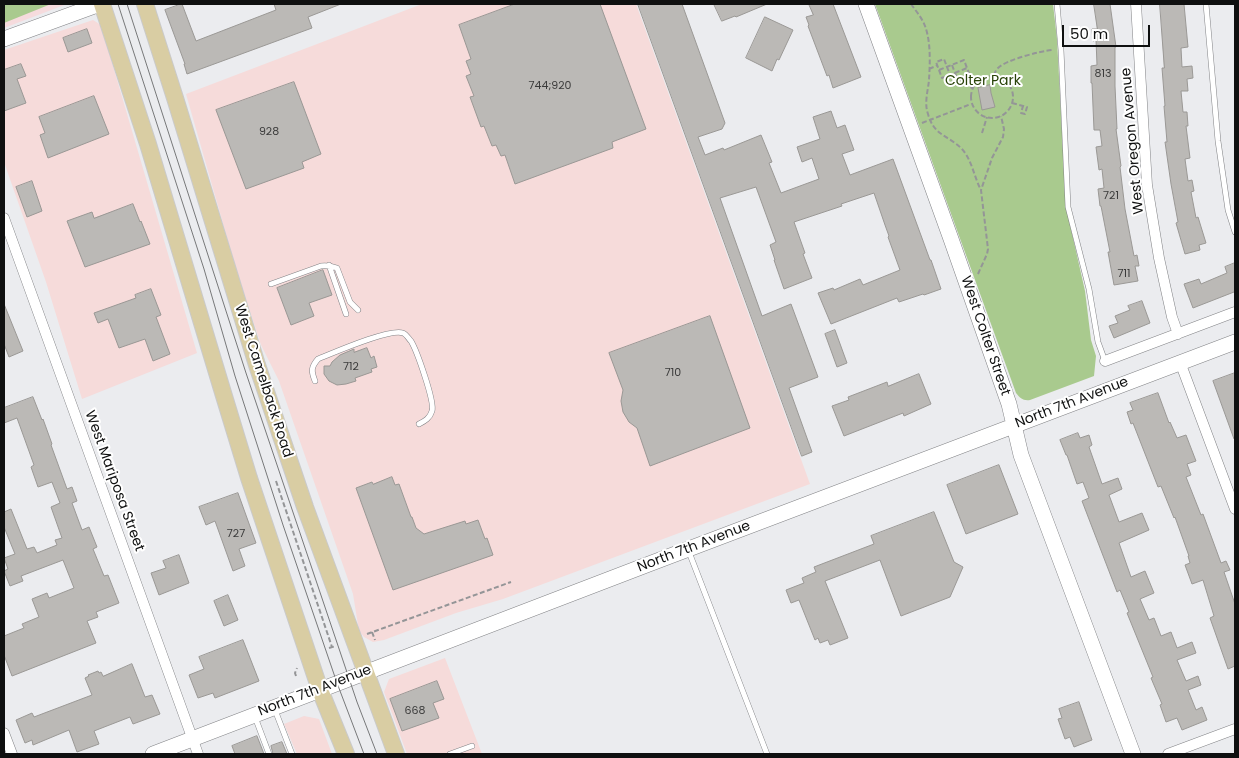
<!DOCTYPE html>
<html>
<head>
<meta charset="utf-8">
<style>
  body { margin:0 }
  #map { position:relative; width:1239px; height:758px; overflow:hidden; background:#ebecef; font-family:Poppins,sans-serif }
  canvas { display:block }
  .frame { position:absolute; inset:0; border:5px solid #0f1010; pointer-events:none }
  .scale { position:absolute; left:1062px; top:25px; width:88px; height:22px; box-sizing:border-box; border:2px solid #0f1010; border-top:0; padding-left:6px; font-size:15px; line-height:18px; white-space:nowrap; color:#0f1010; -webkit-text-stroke:4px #fff; paint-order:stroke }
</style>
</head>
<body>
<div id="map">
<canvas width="1239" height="758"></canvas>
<div class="frame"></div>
<div class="scale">50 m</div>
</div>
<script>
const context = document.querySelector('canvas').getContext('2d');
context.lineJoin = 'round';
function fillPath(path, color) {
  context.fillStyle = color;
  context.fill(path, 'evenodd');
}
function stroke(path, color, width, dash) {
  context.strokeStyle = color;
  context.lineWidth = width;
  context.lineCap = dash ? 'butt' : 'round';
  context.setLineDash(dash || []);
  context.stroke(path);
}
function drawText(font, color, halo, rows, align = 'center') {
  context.font = font + ' Poppins,sans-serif';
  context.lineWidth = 4;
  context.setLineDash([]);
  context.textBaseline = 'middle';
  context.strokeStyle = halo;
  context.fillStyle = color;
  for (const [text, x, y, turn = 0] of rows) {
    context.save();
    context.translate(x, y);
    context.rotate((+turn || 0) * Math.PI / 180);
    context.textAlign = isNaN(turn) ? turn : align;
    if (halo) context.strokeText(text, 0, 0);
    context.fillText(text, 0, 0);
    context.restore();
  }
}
fillPath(new Path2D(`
  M422,4H636L810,484L503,599L456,613L384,640L373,642L364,637L359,631L353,594L279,381L261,345L236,269L186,94Z
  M93,20L101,25L197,353L82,399L46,282L4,162V50Z
  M445,658L482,754H407L384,692L389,679Z
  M304,716L319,719L332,754H297L284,724Z`), '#f6dbda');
fillPath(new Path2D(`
  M4,4H67L4,28Z`), '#f6dbdd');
fillPath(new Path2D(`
  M4,4H51L4,23Z
  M875,4H1053L1057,39L1066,207L1085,291L1091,340L1096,356L1094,376L1030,400C1023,401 1020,398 1016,393Z`), '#a9ca8e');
const building = new Path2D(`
  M182,4L196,41L276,10L274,4H341L308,17L312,28L187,74L184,64H185L165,10Z
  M515,4H600L646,129L612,142L613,148L515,184L505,155L501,156L496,145L492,146L484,126L481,127L470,97L474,96L466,76L471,74L466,61L471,59L459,25Z
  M638,4H682L725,123L722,129L698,137L705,155L723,148L724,150L761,135L772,162L769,163L781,193L819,179L812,158L802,162L797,147L820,139L813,117L831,111L837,128L845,125L854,150L842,154L850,175L893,159L930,260H931L941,289L924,295L923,294L899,302L897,298L831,324L818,293L833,288L834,290L860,279L863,285L900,270L888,237L889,236L885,225L874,193L841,204L842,206L794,222L805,253L803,254L812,278L784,289L774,260H775L770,245L776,242L756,187L720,198L762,316L791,304L818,377L789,388L812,452L802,456Z
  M714,4H767L736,17L735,16L722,21Z
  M809,4H833L861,77L833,88L829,75L827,76L808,26L809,25L806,17L813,15Z
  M1094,4H1110L1116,47H1115V86L1117,129H1116L1121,166L1120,167L1125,209L1134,256L1137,255L1139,266H1135L1138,281L1114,285L1108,252H1110L1101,206H1100L1098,189L1104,188L1102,169L1099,170L1096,147L1102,146L1100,130H1094L1092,83H1091V66L1097,65L1096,40L1093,41L1092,29H1097Z
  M1160,4H1184L1188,47L1181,48L1182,67L1192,66L1193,78L1187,79L1188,91H1181L1183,112H1187L1188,126H1186L1190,158L1185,159L1188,181L1192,180L1194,191L1191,192L1196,218L1198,217L1206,243L1199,245L1200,250L1185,254L1176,223L1178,222L1171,184L1165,142H1167L1164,106H1165L1162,68H1164Z
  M765,17L793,30L779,60L777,59L772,71L746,58Z
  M87,29L92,43L68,52L63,38Z
  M21,64L26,76L17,79L26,103L4,111V70Z
  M294,82L321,154L302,162L304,168L246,189L216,110Z
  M990,85L991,93L995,107L982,110L978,88Z
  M94,96L109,134L48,158L40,135L45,133L39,117Z
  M32,181L42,211L27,217L16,187Z
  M133,204L140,222L141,221L150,244L85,267L67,221L92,212L94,218Z
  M1235,263V292H1234L1193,308L1184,284L1199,279L1201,284L1227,273L1225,267Z
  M323,270L332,295L309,303L314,316L291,325L277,288Z
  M151,289L161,315L156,317L170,354L153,361L145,339L119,348L108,319L98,323L94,313L136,298L135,295Z
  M1142,301L1150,323L1114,338L1109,326L1118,323L1115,316L1130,310L1128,306Z
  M4,304L23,351L9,357L4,344Z
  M710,316L750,428L650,466L637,428L629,422L623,412L621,401L623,390L609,353Z
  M835,330L847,363L837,367L825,334Z
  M367,348L371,358L374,356L377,367L371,369L372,372L355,378L356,381L346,384L337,385L329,381L324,374V366H330L332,362L340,355L354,349V352Z
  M1235,373V439H1234L1213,381Z
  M919,374L931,404L904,416L903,413L844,436L832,406L849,400L848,397L887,382L888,386Z
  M1158,393L1169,423L1170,422L1177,438L1186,435L1196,461L1187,464L1191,475L1186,477L1201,515L1203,514L1221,563L1226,561L1230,570L1224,572L1235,604V666L1228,669L1210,618L1214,616L1203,580L1192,584L1185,565L1190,563L1188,556H1189L1175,517L1174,518L1161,486L1158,487L1133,423L1131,424L1127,412L1133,410L1130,403Z
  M33,397L42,420L43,419L52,444L51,445L67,489L72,487L77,501L72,503L82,530L89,527L97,547L93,549L104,576L108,575L119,603L96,612L98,617L87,621L96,643L12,676L4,655V636L24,628L22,624L39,617L32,599L47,593L49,598L74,588L63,560L21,576L23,581L10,586L4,571L8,569L4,558L15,554L4,527V512L11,509L27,549L34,547L37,553L57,545L55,540L62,538L51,507L60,503L52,482L38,487L31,467L34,465L17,418L4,423V408Z
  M1078,433L1080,438L1089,435L1092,445L1089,447L1102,484L1118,478L1122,489L1109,495L1119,522L1142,513L1149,530L1119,543L1131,577L1145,571L1154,593L1140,599L1149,620L1154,618L1161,636L1171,632L1177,648L1192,642L1196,653L1177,660L1186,681L1198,676L1201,685L1188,690L1196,710L1202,707L1207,720L1182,730L1177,718L1166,722L1160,705L1162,704L1151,678L1153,677L1127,613L1129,612L1120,590L1117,592L1082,501L1089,498L1083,482L1077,484L1067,455H1066L1060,440Z
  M999,465L1018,514L966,534L947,485Z
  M392,477L395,485L399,484L411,517H412L416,528L424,534L465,521L466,524L478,520L485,539L487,538L493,555L393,590L356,488L372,482L373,484Z
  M238,493L256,543L239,549L245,566L233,571L215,521L206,525L199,507Z
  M934,512L954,562L963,567L950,597L901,616L880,560L825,581L848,638L830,645L828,640L820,643L818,638L815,640L799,600L791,603L786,590L804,583L802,578L816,572L814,567L874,544L871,536Z
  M179,555L189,583L159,595L151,573L166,568L163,561Z
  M228,595L238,620L224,626L214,601Z
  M243,640L259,681L215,698L213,693L198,698L189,675L204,669L199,657Z
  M132,664L145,697L152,695L160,714L133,724L130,717L94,731L99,744L77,752L69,730L33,745L32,740L25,743L16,720L32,713L34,717L92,695L85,678L89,676L88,675L98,671L99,673L101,672L103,676Z
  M437,681L444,699L433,703L439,718L402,731L390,699Z
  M1079,702L1092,740L1074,747L1070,737L1065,739L1058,719L1062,718L1059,709Z
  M257,736L264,754H235L232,746Z
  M282,742L287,754H273L271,746Z`);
fillPath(building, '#bbb9b6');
stroke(building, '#9a9895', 1);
const lane = new Path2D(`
  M1057,4L1061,50L1068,207L1089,289L1098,342L1105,361
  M1206,4L1218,141L1228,210L1235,232
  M329,265L346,314
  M271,284L321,266C327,265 331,266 337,268L350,302L358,310
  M315,381C311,371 311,367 318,359C333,353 390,328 403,333C406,334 409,339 411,341C417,351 435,402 432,411C430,418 425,421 419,424
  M689,552L767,754
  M275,710L292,754
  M255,717L269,754
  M450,754L472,746`);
const street = new Path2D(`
  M1136,4L1147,185L1159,258L1172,317L1178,334
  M4,218L198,754
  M1105,361L1235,312
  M1180,362L1235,509
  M4,733L12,754
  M1168,754L1235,729`);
const secondary = new Path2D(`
  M866,4L951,239L1009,404L1021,455L1133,754
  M4,39L100,4
  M153,754L649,564L1235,342`);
const primary = new Path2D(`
  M102,4L148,144L224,396L249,478L320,690L346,754
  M145,4L175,98L257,365L305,507L396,754`);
stroke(lane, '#828386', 6);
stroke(street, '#828386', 11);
stroke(secondary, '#828386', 16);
stroke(primary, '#cacaca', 18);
stroke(new Path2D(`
  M911,4C916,11 922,18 925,26C931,42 930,63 929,80C928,91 924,103 928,114C934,136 948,135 962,149C972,160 974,177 981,190
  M952,65L958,81
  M929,69L938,65
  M939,70L964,60L970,76L953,83C950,75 947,67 944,59L936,62L942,78L967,68
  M994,75C995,72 996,70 998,68C1006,60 1040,51 1052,50
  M971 97a21 21 0 1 1 42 0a21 21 0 1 1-42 0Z
  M967,77L972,89
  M1012,103L1027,107L1025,114L1021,113L1023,106
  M922,123L971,104
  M982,133L987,117
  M978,274L987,254L988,249L981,190L992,158L1003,137L1004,129L1001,116
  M276,481L332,647
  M372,632L375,640
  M367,634L511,582
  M329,648L336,646
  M296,676L295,673L297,668`), '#949597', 2, [5, 2.5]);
stroke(lane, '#fff', 5);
stroke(street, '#fff', 10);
stroke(secondary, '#fff', 15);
stroke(primary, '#d9cda3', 16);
stroke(new Path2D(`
  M118,4L204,269L235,376L283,525L337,683L364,754
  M127,4L246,373L357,702L377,754`), '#777879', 1);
drawText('11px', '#3a3a3a', null, [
  ["813",1103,74],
  ["744;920",550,86],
  ["928",269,132],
  ["721",1111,196],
  ["711",1124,274],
  ["712",351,367],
  ["710",673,373],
  ["727",236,534],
  ["668",415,711]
]);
drawText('14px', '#284207', '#fff', [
  ["Colter Park",983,81]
]);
drawText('14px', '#0f1010', '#fff', [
  ["West Oregon Avenue",1133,141,-95],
  ["West Colter Street",985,336,71],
  ["West Camelback Road",263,381,72],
  ["North 7th Avenue",1072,403,-21],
  ["West Mariposa Street",114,481,70],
  ["North 7th Avenue",694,547,-21],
  ["North 7th Avenue",315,691,-21]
]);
</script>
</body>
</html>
